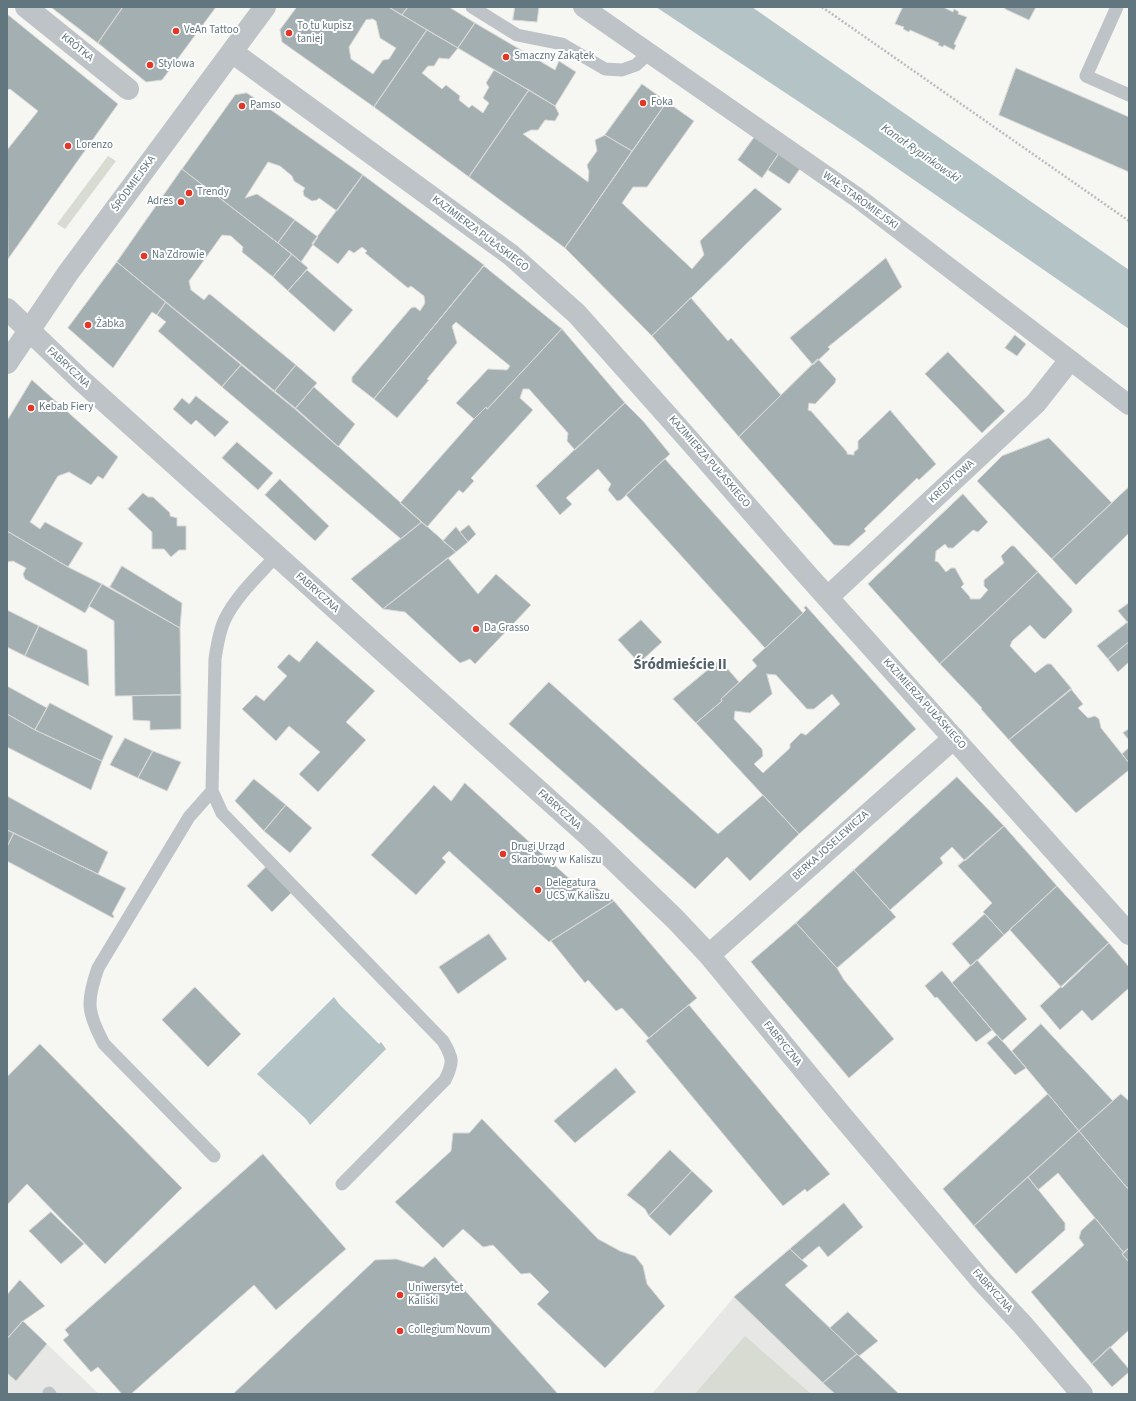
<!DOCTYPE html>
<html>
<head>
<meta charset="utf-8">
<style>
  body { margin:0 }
  #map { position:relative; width:1136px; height:1401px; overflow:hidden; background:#f6f6f3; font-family:"Source Sans 3",sans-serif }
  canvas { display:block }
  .frame { position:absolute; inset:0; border:8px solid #61767e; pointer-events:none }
</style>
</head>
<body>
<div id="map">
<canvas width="1136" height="1401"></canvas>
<div class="frame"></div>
</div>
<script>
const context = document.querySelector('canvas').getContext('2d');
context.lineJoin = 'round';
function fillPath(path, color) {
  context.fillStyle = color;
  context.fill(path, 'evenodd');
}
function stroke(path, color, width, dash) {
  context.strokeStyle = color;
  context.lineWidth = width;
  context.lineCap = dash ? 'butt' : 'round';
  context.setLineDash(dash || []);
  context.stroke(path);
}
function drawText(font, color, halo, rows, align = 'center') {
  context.font = font + ' "Source Sans 3",sans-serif';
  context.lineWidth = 4;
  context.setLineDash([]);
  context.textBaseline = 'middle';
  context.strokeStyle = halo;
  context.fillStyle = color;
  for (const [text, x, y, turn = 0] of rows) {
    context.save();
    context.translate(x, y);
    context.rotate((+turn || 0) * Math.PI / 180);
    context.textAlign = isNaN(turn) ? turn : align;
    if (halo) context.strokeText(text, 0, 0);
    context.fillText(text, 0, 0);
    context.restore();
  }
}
fillPath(new Path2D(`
  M734,1297L835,1394H652Z
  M23,1321L99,1394H7V1339Z`), '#e7e7e6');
fillPath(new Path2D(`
  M108,156L116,161L65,229L57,224Z
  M745,1336L811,1394H695Z`), '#d7dbd2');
fillPath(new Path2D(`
  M656,7H752L1129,270V329L855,139Z
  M334,997L339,1004L379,1044L381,1042L386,1049L310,1125L306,1119L257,1074Z`), '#b4c4c6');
const building = new Path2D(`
  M51,7H123L98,43Z
  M123,7H216L162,80L146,82L98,43Z
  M297,7H389L427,30L374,107L282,42L280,30ZM373,19L376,21L380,38L396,48L389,59L383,60L373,74L351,59L349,47L366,20Z
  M389,7H408L402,15Z
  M408,7H449L475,23L458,48L402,15Z
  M515,7H539L537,22L513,20Z
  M903,7H943L953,12L954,9L959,12L958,14L967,17L954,44L956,45L954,50L944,45L943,47L938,45L939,43L910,30L909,32L903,29L904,27L895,24Z
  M1006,7H1036L1029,20L1005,9Z
  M7,14L118,104L8,259L7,150L38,111L10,89L7,90Z
  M475,23L555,70L559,61L576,72L555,106L458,48Z
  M427,30L458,48L449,59L439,58L434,66H428L422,73L442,89L446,85L460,96L459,100L469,108L472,105L483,113L489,103L483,98L489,87L486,83L494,70L529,90L469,177L374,107Z
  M1016,68L1129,117V172L999,115Z
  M642,84L667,102L632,151L605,135Z
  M529,90L555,106L559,114L555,121L545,120L538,130H531L523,134L588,182L589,172L587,165L597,151L595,140L605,135L632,151L565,248L469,177Z
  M247,93L363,175L337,211L319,198L317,200L312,201L304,196L303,191L305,188L294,181L292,176L280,166L268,162L245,198L257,194L295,220L278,243L182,169L235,95Z
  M667,102L694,121L647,187H633L622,203L692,269L704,255L700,241L755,188L782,209L652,336L565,248Z
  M756,135L780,152L762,178L738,160Z
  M780,152L802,166L789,184L768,170Z
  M182,169L292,254L273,277L242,252L243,247L231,236L222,235L189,281L191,290L204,300L209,294L211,295L296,365L274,392L117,262Z
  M363,175L484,265L374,399L352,382V377L411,308L415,307L420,311L425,303L424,296L411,286L408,288L365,253L367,251L362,247L354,253L349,250L338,264L312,244Z
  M295,220L318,237L301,262L278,243Z
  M292,254L308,268L288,291L273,277Z
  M886,258L902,287L828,347L830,349L813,365L790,338Z
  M117,262L166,302L157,315L152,312L113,368L68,328Z
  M484,266L562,329L487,409L486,407L474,419L456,403L488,369L507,370L510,366L456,322L452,326L457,343L427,379L429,380L397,418L374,399Z
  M307,270L353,310L334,332L288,291Z
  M691,298L728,341L731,338L781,395L739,437L652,336Z
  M166,302L242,364L222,387L158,331L166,322L157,315Z
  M562,329L625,403L575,450L567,441L568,433L529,389H523L520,398L533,410L471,478L474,481L463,493L459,490L427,527L400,503L474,419L486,407L487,409Z
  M1015,335L1026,344L1017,356L1005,348Z
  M948,352L1005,411L982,433L925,374Z
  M818,359L836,379L835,383L815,404L809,403L808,410L811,411L847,452V454L854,455V452L858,449V441L890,410L936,464L919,480L917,478L864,529L866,531L849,546L834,545L739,437Z
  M242,364L300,412L422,522L401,539L222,387Z
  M296,365L317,383L295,409L274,392Z
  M32,380L118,457L103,479L98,476L91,485L69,472L58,476L30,522L40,529L45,522L83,543L68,567L7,531V421Z
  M314,387L355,424L338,447L295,409Z
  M196,396L229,422L215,437L196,420L191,425L173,409L182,398L189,404Z
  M625,403L643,421L670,454L621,500L617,501L608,490L611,484L598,469L566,498L572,504L560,515L536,486Z
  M1049,438L1112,503L1052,559L977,481L1002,456Z
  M237,442L273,473L258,490L222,458Z
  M665,459L803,613L765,648L626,495Z
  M280,479L329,526L315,541L265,495Z
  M1129,487V533L1076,585L1052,559Z
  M143,493L148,497H153L170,513V516L177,518V526H186V550H179L171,557L164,549H152V532L128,509Z
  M963,494L988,522L978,532L973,530L953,548H948L945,544L936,551L935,561L938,562L946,572L951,568H955L964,584L961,587L970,597V599H980L988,590L984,586V580L1004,563L1001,556L1011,546H1014L1038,572L940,664L868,584Z
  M422,522L456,552L383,609L351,579Z
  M469,525L476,534L468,542L460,532Z
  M456,527L468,542L456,552L443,541Z
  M7,531L68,567L102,584L85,613L25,579L23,574L26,568L13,561L7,562Z
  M448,558L478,594L496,574L531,605L475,664L470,659L460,663L405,612L383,609Z
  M122,566L182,603L180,628L110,587Z
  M1038,572L1072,609V612L1045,639L1042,638L1030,625L1012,641L1010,646L1035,673L1047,664H1051L1072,689L1009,740L981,709L982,708L940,664Z
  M102,584L180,628L181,695L115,696L114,621L89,606Z
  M1129,603V624L1118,611Z
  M806,606L916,729L799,834L696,723L722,701L721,699L757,666L752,660L803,613L806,610L804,608ZM767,674L776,675L807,709H814L832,694L840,704L806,735L801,733L790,744V748L763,773L754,764L763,756L762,749L734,719L735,711L750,713L772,694Z
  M7,610L39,626L25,656L7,647Z
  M641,620L662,642L639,663L618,640Z
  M1128,622L1129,642L1108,659L1097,646Z
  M39,626L87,650L89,686L25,656Z
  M317,641L375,691L346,722L366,740L318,792L299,774L320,752L289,726L276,741L242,709L256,695L264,701L287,676L277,667L289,654L299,662Z
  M1129,642V662L1118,672L1108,659Z
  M720,660L739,682L721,699L722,701L696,723L673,699Z
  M549,682L718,834L763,795L799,834L750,881L727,857L695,889L509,724Z
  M7,686L47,708L35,730L7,714Z
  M1071,689L1083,704L1078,708L1088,718L1095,716L1099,719L1101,728L1129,763V770L1076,813L1009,740Z
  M181,695V729L150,730V721L133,720L132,696Z
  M50,703L113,736L102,761L35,730Z
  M7,714L35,730L102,761L91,790L7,747Z
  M1129,729V740L1123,733Z
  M125,738L153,751L138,778L110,765Z
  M1129,748V763L1122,754Z
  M153,751L181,762L167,791L138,778Z
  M957,777L1004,826L965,861L952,847L940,858L943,863L890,910L854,870Z
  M254,779L286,805L264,831L235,801Z
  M465,783L585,893L593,885L614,901L549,942L449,851L442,858L446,862L416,895L371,855L434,785L451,801Z
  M7,796L108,852L98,874L7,830Z
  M286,805L312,828L290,853L264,831Z
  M1004,826L1057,886L1004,935L983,912L992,903L958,866Z
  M7,830L14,833L7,847Z
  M14,833L126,888L112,914L114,916L113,918L7,861V847Z
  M267,866L292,892L272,912L247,886Z
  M854,870L896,917L837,968L796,923Z
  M1057,886L1109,943L1062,988L1010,930Z
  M614,901L697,998L649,1038L622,1008L616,1011L588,980L585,983L551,941Z
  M985,914L1004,935L971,966L952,944Z
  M796,923L837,968L844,980L894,1039L849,1078L751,962Z
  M489,934L507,959L458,994L439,967Z
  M1109,943L1129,967V988L1092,1021L1082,1010L1060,1030L1040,1006Z
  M977,960L1027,1019L1002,1041L952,983Z
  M942,971L992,1030L976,1042L937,997L935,998L925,986Z
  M195,987L241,1034L208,1067L162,1020Z
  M689,1005L830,1174L807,1192L805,1189L783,1206L646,1041Z
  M1041,1024L1113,1101L1079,1131L1012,1051Z
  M997,1035L1026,1068L1015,1075L987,1043Z
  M40,1044L182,1188L105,1264L27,1184L7,1205V1077Z
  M616,1068L636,1092L575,1143L554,1121Z
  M1048,1094L1079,1131L974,1226L943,1189Z
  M1121,1094L1129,1101V1186L1127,1188L1079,1131Z
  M482,1119L598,1239L620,1251L635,1256L643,1266L647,1284L665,1306L605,1368L537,1304L549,1292L530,1273L521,1274L493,1245L483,1247L463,1229L443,1248L395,1202L451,1151L453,1133H469Z
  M1079,1131L1129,1190V1248L1124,1253L1058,1173L1038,1190L1028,1177Z
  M670,1150L692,1171L649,1216L645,1209L627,1195Z
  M263,1154L346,1249L276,1310L254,1285L131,1394H122L98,1367L91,1372L63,1340L69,1335L65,1330Z
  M692,1171L713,1191L670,1236L649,1216Z
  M1028,1177L1065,1223V1230L1016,1274L974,1226Z
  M844,1203L863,1227L828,1257L819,1246L802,1260L790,1249Z
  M51,1212L84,1244L61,1264L29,1231Z
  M1095,1218L1124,1253L1122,1254L1129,1262V1330L1092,1364L1031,1292L1084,1245L1079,1238L1081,1231Z
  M1129,1248V1262L1122,1254Z
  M790,1249L808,1266L785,1285L857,1354L823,1383L734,1297Z
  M435,1257L558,1394H233L375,1260L396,1259L423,1267Z
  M20,1280L45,1306L23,1321L7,1339V1295Z
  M848,1312L878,1341L859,1356L830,1328Z
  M23,1321L47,1344L16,1381L7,1373V1339Z
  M1110,1347L1129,1369V1372L1112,1387L1092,1364Z
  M857,1354L859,1356L899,1394H835L823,1383Z`);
fillPath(building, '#a4afb2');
stroke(building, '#d8d7d5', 1);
stroke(new Path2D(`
  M822,7L1129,221`), '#b9bdbf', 2.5, [2, 2]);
stroke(new Path2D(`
  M472,7L517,35L562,44L605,69L622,70L636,65L649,53
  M1117,7L1086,76L1129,95
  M212,791L222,813L443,1041C453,1058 454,1062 445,1080L342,1184
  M214,1156L104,1044C87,1012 86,1002 98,968L189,817L212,791L215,659C217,646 219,631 225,619C237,595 258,576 276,556
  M49,1393L50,1394`), '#bdc3c6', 13);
stroke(new Path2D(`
  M583,7L858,198L1129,405`), '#bdc3c6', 20);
stroke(new Path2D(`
  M26,7L128,89
  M232,52L511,255L577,314L690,441L801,568L1129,934
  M7,309L81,380L590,837L675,919L709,955L842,1116L980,1279L1022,1324L1082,1394
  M828,597L1036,403L1069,361
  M709,955L954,738`), '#bdc3c6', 22);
stroke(new Path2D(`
  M7,363L68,273L265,7`), '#bdc3c6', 22);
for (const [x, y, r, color] of [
  [176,31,4,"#e33626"],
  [289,33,4,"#e33626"],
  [506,57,4,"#e33626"],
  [150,65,4,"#e33626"],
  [643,103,4,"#e33626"],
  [242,106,4,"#e33626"],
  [68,146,4,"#e33626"],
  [189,193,4,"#e33626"],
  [181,202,4,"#e33626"],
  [144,256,4,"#e33626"],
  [88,325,4,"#e33626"],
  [31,408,4,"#e33626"],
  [476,629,4,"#e33626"],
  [503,854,4,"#e33626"],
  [538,890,4,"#e33626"],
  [400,1295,4,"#e33626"],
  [400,1331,4,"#e33626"]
]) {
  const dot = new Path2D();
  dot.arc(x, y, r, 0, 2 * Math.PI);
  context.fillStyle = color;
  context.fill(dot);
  stroke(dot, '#fff', 1.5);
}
drawText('11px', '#61767e', '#fff', [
  ["To tu kupisz",297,27],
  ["taniej",297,40],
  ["VeAn Tattoo",184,31],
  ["Smaczny Zakątek",514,57],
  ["Stylowa",158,65],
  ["Foka",651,103],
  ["Pamso",250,106],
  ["Lorenzo",76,146],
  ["Trendy",197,193],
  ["Adres",173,202,"right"],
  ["Na Zdrowie",152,256],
  ["Żabka",96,325],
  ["Kebab Fiery",39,408],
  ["Da Grasso",484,629],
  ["Drugi Urząd",511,848],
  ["Skarbowy w Kaliszu",511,861],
  ["Delegatura",546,884],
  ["UCS w Kaliszu",546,897],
  ["Uniwersytet",408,1289],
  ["Kaliski",408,1302],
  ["Collegium Novum",408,1331]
], 'left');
drawText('11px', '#61767e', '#fff', [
  ["KRÓTKA",77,48,39],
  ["ŚRÓDMIEJSKA",134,184,-54],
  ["WAŁ STAROMIEJSKI",860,201,36],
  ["KAZIMIERZA PUŁASKIEGO",480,234,37],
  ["FABRYCZNA",68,368,43],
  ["KAZIMIERZA PUŁASKIEGO",709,462,49],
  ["KREDYTOWA",952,482,-43],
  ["FABRYCZNA",317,593,42],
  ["KAZIMIERZA PUŁASKIEGO",924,704,48],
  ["FABRYCZNA",559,810,42],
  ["BERKA JOSELEWICZA",831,846,-42],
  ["FABRYCZNA",782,1044,51],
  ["FABRYCZNA",992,1291,48]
]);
drawText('italic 12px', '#5c7679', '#fff', [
  ["Kanał Rypinkowski",920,154,35]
]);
drawText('bold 15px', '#536269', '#fff', [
  ["Śródmieście II",680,666]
]);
</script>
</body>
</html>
